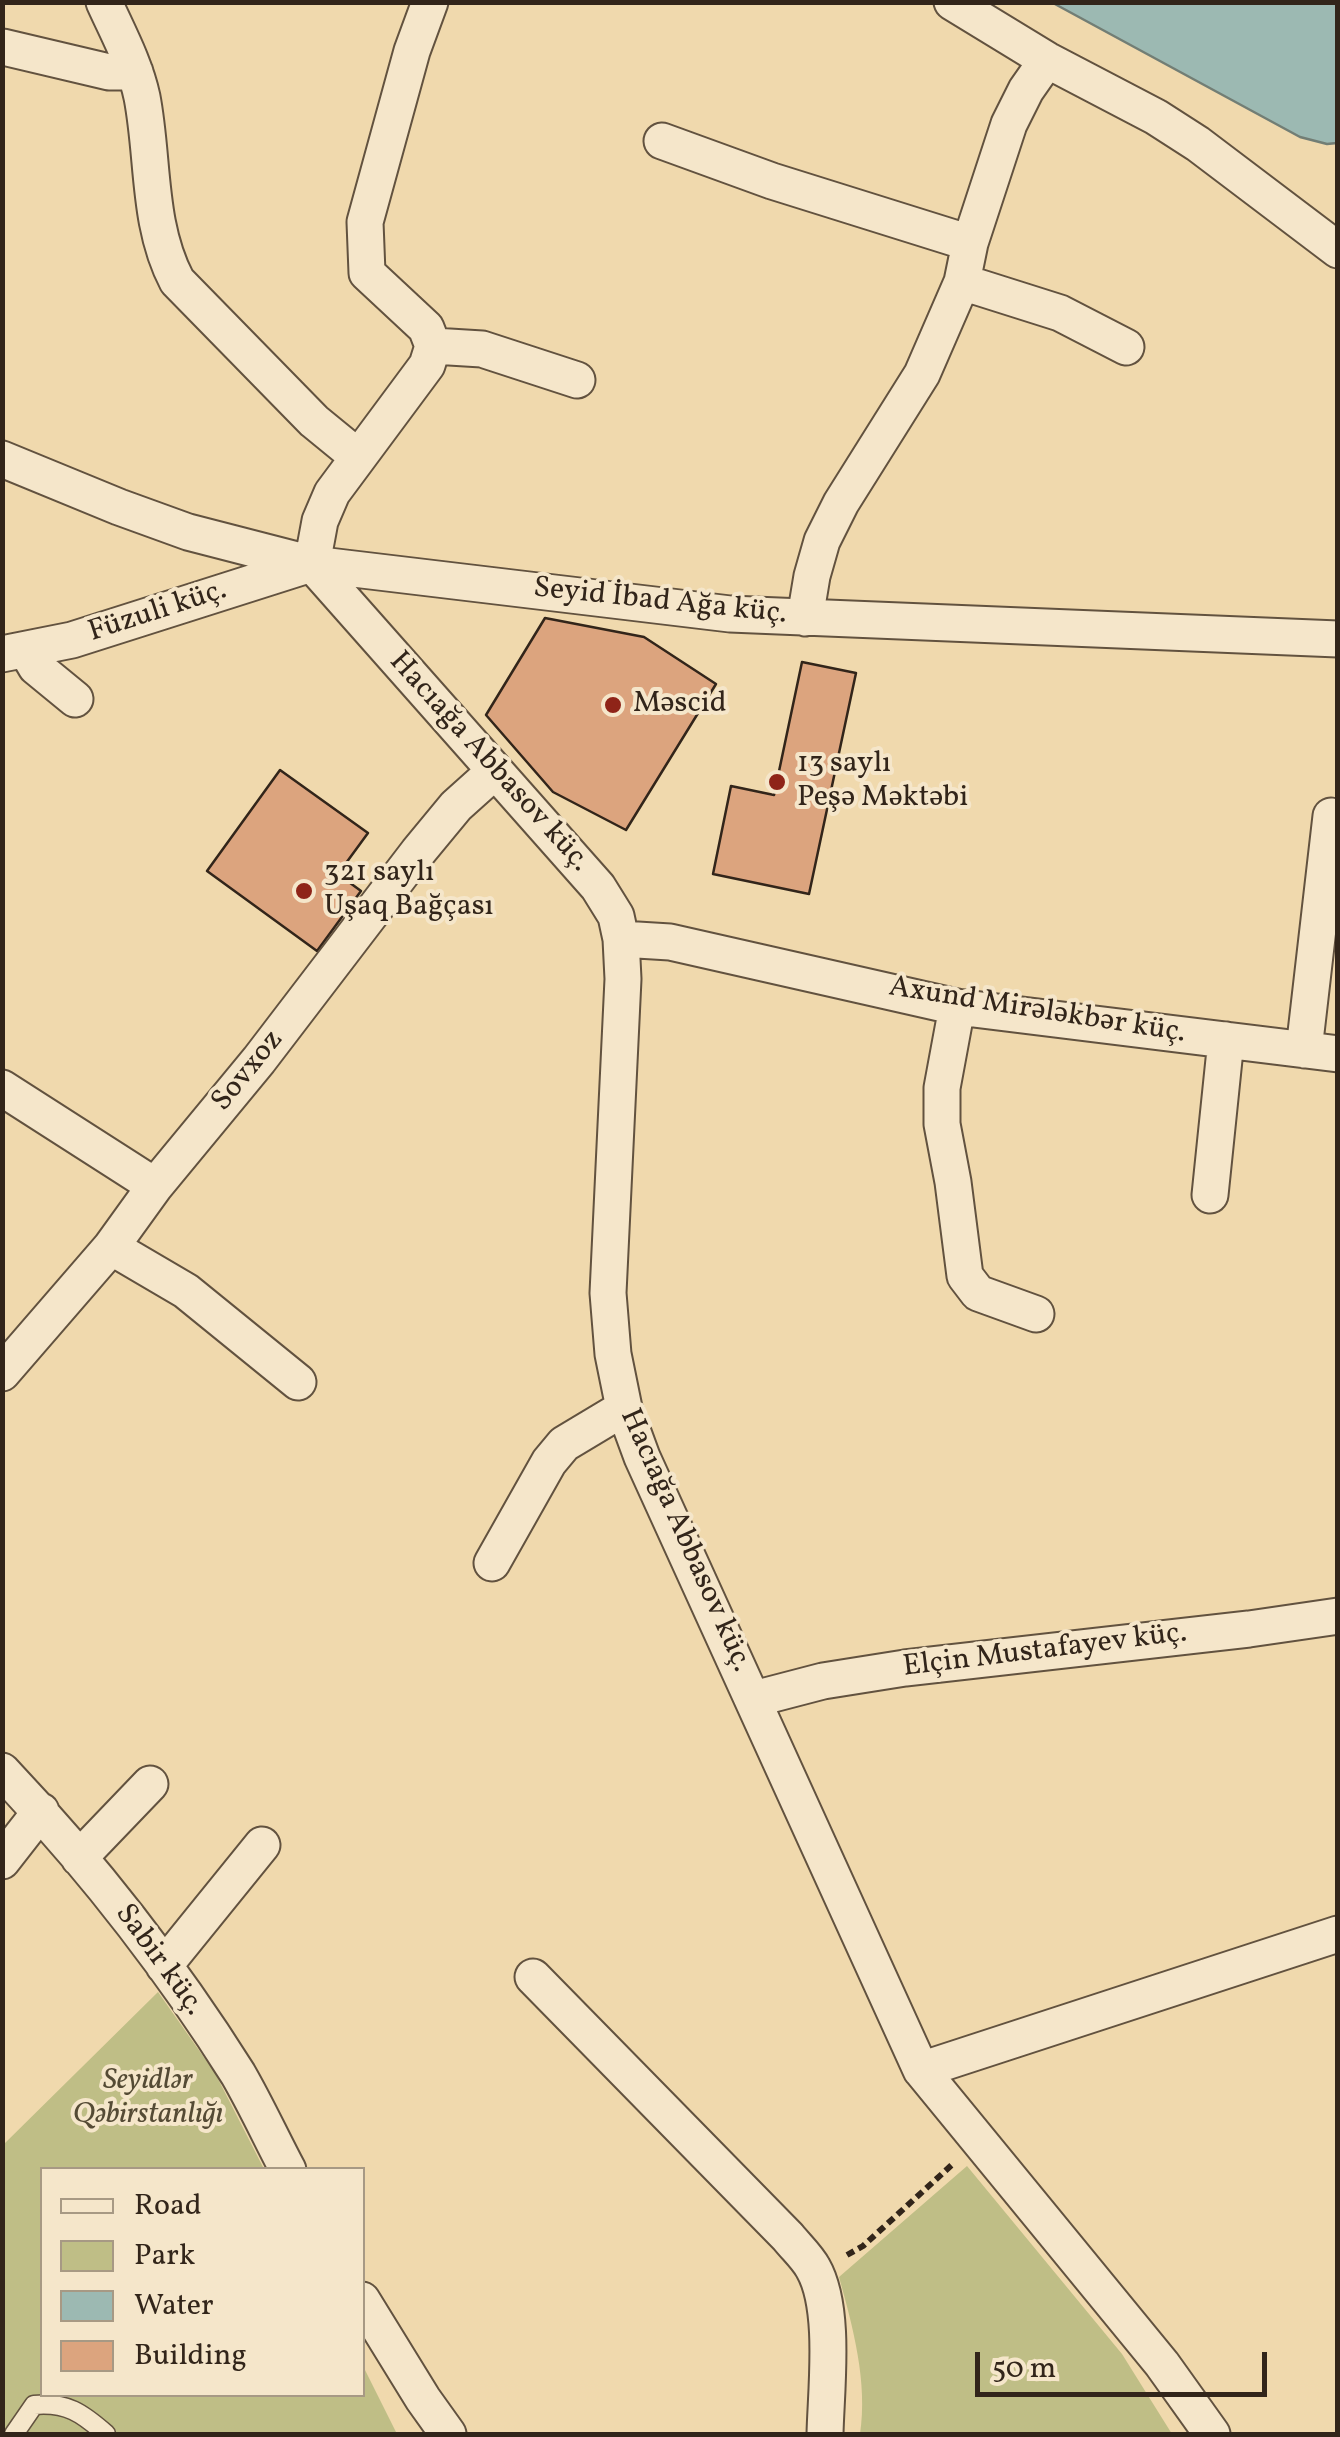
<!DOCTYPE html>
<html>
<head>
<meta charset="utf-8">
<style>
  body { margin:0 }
  #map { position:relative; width:1340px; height:2437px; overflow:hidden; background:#f0d9ad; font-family:Vollkorn,serif }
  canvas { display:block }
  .frame { position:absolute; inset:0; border:5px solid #32251a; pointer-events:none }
  .legend { position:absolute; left:40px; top:2167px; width:325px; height:230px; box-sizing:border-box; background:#f5e6ca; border:2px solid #a79984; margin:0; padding:12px 18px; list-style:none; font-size:30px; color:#32251a }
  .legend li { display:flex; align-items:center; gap:20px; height:50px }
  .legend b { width:50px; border:2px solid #a79984 }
  .scale { position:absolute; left:975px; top:2352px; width:292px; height:45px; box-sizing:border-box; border:5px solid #32251a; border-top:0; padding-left:12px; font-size:30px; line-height:35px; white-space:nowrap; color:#32251a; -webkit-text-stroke:8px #f5e6ca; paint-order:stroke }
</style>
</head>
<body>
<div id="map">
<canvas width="1340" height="2437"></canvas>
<div class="frame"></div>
<ul class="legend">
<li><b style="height:12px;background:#f5e6ca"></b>Road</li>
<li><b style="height:28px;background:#bfbe86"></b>Park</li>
<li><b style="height:28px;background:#9cb9b2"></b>Water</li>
<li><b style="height:28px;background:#dca47e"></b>Building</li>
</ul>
<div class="scale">50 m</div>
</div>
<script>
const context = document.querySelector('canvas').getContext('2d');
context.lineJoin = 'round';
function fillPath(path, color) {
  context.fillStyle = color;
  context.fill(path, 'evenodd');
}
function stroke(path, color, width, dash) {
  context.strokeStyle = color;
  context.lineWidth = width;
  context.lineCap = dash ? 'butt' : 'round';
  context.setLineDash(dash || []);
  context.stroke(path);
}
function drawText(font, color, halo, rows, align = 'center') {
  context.font = font + ' Vollkorn,serif';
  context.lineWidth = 8;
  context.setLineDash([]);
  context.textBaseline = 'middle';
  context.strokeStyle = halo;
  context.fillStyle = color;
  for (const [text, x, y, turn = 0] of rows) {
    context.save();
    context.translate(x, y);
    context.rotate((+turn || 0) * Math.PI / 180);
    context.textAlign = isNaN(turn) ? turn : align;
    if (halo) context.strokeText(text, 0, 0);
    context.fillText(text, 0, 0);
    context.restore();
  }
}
fillPath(new Path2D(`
  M158,1992L215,2073L264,2169L42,2170V2394H362L363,2366L397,2434H3V2145Z
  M967,2166L1122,2354L1172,2434H860C868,2383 853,2327 839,2277Z`), '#bfbe86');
const water = new Path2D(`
  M1053,3H1337V143L1327,144L1300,137Z`);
fillPath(water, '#9cb9b2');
stroke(water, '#727e75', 2.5);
const building = new Path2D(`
  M545,618L644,637L716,684L626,830L553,792L486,715Z
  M802,662L856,673L809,894L713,874L731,786L774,795Z
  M280,770L368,833L338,874L361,891L317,951L207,871Z`);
fillPath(building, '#dca47e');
stroke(building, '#32251a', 2.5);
const service = new Path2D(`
  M14,2434L34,2405C67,2402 82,2413 106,2434`);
const minor = new Path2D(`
  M104,2C118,33 135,64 142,97C154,159 147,224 177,281L314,421L358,457
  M952,2L1047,60L1156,117L1198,144L1338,250
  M3,47L109,72H135
  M662,141L772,181L970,243
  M962,282L1060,313L1126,347
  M433,346L482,349L577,380
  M2,459L119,507L188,532L312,564L730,614L1338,639
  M312,564L598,887L616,916L621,939L623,979L608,1293L613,1354L624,1408L642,1457L921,2070L1162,2364L1212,2434
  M312,564L320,521L332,493L427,365L433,346L426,328L367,273L365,222L412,51L430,2
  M805,618L812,576L822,541L841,503L922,374L962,282L970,243L1009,124L1026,90L1047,60
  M26,650L36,667L75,699
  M2,654L72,640L311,564
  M621,939L670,942L957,1007L1338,1054
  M957,1007L942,1088V1124L953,1182L965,1276L978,1293L1036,1314
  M1304,1050L1331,816
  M2,1088L155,1186
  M1210,1195L1226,1040
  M111,1247L186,1291L298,1382
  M2,1373L111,1247L155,1186L259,1060L418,852L456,806L495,771
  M492,1563L549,1462L564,1444L624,1408
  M754,1699L823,1681L905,1668L1249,1629L1338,1616
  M2,1771C90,1864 170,1966 238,2074C256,2105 271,2138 288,2170
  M79,1858L150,1784
  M2,1861L41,1811
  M164,1966L262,1845
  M533,1977L788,2237C796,2247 807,2257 813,2268C836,2308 826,2389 825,2434
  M921,2070L1338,1934
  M362,2300L423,2399L448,2434`);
stroke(service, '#62523f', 21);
stroke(minor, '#62523f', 39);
stroke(new Path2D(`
  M847,2255L863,2246L955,2162`), '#32251a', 6, [8, 5]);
stroke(service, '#f5e6ca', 18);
stroke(minor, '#f5e6ca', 35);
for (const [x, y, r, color] of [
  [613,705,10,"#8f2418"],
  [777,782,10,"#8f2418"],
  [304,891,10,"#8f2418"]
]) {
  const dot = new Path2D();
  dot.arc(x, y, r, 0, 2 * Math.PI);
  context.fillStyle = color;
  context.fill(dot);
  stroke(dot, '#f5e6ca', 4);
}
drawText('30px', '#32251a', '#f5e6ca', [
  ["Seyid İbad Ağa küç.",660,603,6],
  ["Füzuli küç.",158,613,-18],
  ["Hacıağa Abbasov küç.",488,763,48],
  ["Axund Mirələkbər küç.",1037,1012,9],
  ["Sovxoz",249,1072,-51],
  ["Hacıağa Abbasov küç.",684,1541,66],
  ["Elçin Mustafayev küç.",1045,1652,-7],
  ["Sabir küç.",158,1961,54]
]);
drawText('30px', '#32251a', '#f5e6ca', [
  ["Məscid",633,705],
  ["13 saylı",797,765],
  ["Peşə Məktəbi",797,799],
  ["321 saylı",324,874],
  ["Uşaq Bağçası",324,908]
], 'left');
drawText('italic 30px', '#554b35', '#f5e6ca', [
  ["Seyidlər",148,2082],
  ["Qəbirstanlığı",148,2116]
]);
</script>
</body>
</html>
